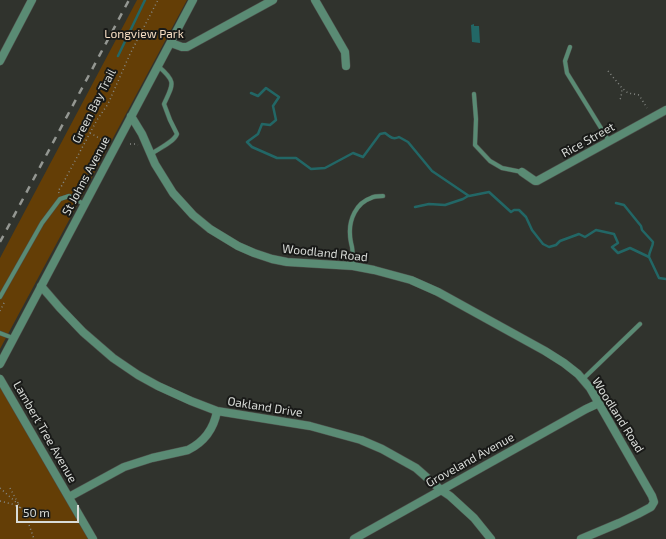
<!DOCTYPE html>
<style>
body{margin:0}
#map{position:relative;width:666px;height:539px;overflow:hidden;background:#30332d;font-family:"Exo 2",sans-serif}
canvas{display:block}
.scale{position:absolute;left:16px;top:505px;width:63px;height:18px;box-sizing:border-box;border:2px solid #d9dcd8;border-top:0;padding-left:5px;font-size:12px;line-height:14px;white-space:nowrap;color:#d9dcd8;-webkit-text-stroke:3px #191a18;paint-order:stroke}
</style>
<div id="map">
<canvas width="666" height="539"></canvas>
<div class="scale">50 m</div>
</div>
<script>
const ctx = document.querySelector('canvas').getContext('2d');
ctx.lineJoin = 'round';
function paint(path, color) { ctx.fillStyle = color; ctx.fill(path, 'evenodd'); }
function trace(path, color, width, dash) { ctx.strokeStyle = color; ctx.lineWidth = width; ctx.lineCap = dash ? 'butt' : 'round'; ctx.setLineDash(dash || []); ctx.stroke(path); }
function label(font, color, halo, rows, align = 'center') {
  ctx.font = font + ' "Exo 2",sans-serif'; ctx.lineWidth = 4; ctx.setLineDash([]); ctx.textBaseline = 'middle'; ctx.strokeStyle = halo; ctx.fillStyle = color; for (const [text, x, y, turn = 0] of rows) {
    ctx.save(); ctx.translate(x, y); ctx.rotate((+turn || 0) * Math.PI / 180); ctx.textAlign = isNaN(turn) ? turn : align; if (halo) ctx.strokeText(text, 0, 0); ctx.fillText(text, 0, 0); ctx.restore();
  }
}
paint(new Path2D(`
 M 137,0 L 187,0 L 0,349 L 0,258 Z
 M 0,378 L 91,539 L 0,539 Z`), '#643e06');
paint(new Path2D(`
 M 474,24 L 474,26 L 479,26 L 480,43 L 472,42 L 471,25 Z`), '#226766');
trace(new Path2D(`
 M 118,56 L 145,0
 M 251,93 L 258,96 L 266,88 L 279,97 L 273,106 L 276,120 L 270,125 L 262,124 L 258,134 L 247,142 L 252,147 L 277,158 L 296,158 L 311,169 L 325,168 L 353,153 L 363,157 L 380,134 L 385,133 C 390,137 393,140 399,137 L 408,142 L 432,171 L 469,196 L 489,192 L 511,212 L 514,210 L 519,210 L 526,217 L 532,230 L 543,244 L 549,247 L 556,245 L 560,241 L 579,234 L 585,237 L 596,230 L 614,234 L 618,243 L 612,247 L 618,253 L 630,248 L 649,257 L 659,278 L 666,279
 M 616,203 L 624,205 L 641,226 L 642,230 L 653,242 C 653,247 649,251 649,257
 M 415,207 L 429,204 L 445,205 L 463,199 L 468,196`), '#226766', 2.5);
const lane = new Path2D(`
 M 570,47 L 565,61 L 567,73 L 609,141
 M 474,94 L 476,119 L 475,145 L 490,161 L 502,168 L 522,172
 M 151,154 C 158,149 174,142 177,134 L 170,120 L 164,104 C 173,84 177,82 158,66
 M 353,266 C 353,259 353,253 352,247 C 351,243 350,238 350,234 C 349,220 356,203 371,198 C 374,196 380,196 383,196
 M 0,297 L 42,223 L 60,199 L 69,196 L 84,204
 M 0,333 L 13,338
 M 583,379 L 640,324`);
const street = new Path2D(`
 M 315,0 L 345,52 L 346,66
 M 171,43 L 182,47 L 187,47 L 273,0
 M 0,61 L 32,0
 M 131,116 L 142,134 L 155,164 L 173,193 L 193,215 L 210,229 L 238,246 L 254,253 L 272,259 L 287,262 L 353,266 L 374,270 L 411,280 L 438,292 L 545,351 L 564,363 L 578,374 L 590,388 L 652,496 L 654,502 L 651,507 L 638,514 L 619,523 L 581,539
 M 522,172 L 535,181 L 537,181 L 666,110
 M 41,286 L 60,308 L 83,332 L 113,358 L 138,375 L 158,386 L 191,401 L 217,411 L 310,426 L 361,440 L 382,449 L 416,468 L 441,490 L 450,496 L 474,518 L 491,539
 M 0,364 L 193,0
 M 0,379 L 93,539
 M 69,497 L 124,467 L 152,458 L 188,450 C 204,442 214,428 217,411
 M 354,539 L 586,409 L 599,403`);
trace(lane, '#4e514c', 5);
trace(street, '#4e514c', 9);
trace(new Path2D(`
 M 608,71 L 622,88 L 628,93 L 639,95 L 647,108
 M 620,99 L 621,98 L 622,88
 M 90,133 L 108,143
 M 130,144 L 135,144 L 138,145
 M 59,193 L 58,191 L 61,187 L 97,120 L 108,104 L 130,54 L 158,0
 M 0,311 L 5,301
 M 0,488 L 18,504 L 26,516 L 34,539
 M 10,488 L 18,503
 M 0,501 L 12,504 L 21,508`), '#858884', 1.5, [1, 3]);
trace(lane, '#5a8b74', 4);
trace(street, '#5a8b74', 8);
trace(new Path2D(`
 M 0,242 L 129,0`), '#949792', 2.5, [7, 7]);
label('12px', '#f6ddc2', '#191a18', [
 ["Longview Park",144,34]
]);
label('12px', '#d9dcd8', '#191a18', [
 ["Green Bay Trail",94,106,-63],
 ["Rice Street",588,140,-29],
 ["St Johns Avenue",86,176,-62],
 ["Woodland Road",325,253,6],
 ["Oakland Drive",265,407,9],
 ["Woodland Road",618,415,58],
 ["Lambert Tree Avenue",45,432,60],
 ["Groveland Avenue",470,460,-29]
]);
</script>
